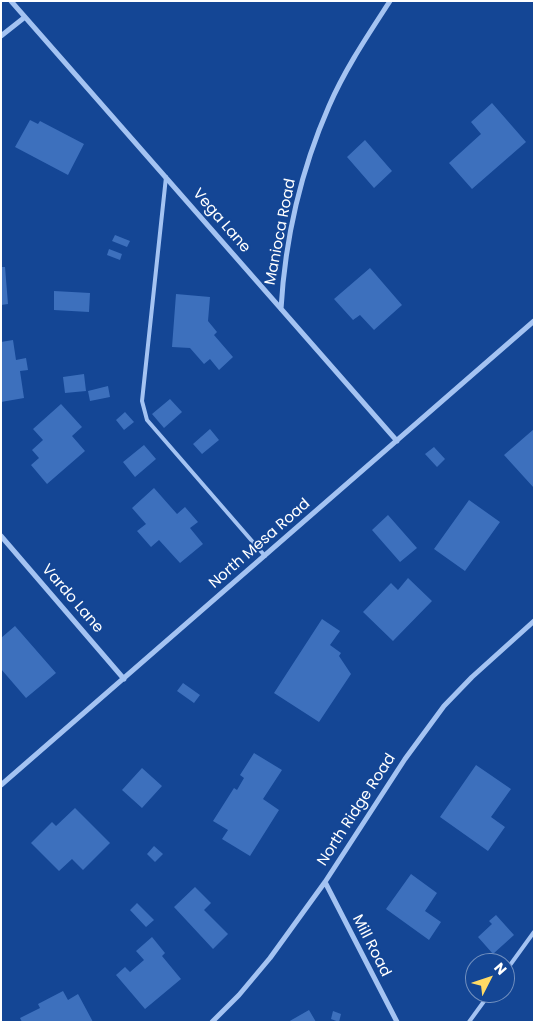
<!DOCTYPE html>
<style>
body{margin:0}
#map{position:relative;width:535px;height:1023px;overflow:hidden;background:#144695;font-family:Poppins,sans-serif}
canvas{display:block}
.frame{position:absolute;inset:0;border:2px solid #fff;pointer-events:none}
.north{position:absolute;left:465px;top:953px;width:50px;height:50px;box-sizing:border-box;background:#144695;border:1px solid #7290bf;border-radius:50%;rotate:49deg;font-size:14px;font-weight:700;line-height:20px;text-align:center;color:#fff}
.north::after{content:'';display:block;margin:auto;width:18px;height:22px;background:#ffda65;clip-path:polygon(50% 0,100% 100%,50% 72%,0 100%)}
</style>
<div id="map">
<canvas width="535" height="1023"></canvas>
<div class="frame"></div>
<div class="north">N</div>
</div>
<script>
const ctx = document.querySelector('canvas').getContext('2d');
ctx.lineJoin = 'round';
function paint(path, color) { ctx.fillStyle = color; ctx.fill(path, 'evenodd'); }
function trace(path, color, width, dash) { ctx.strokeStyle = color; ctx.lineWidth = width; ctx.lineCap = dash ? 'butt' : 'round'; ctx.setLineDash(dash || []); ctx.stroke(path); }
function label(font, color, halo, rows, align = 'center') {
  ctx.font = font + ' Poppins,sans-serif'; ctx.lineWidth = 4; ctx.setLineDash([]); ctx.textBaseline = 'middle'; ctx.strokeStyle = halo; ctx.fillStyle = color; for (const [text, x, y, turn = 0] of rows) {
    ctx.save(); ctx.translate(x, y); ctx.rotate((+turn || 0) * Math.PI / 180); ctx.textAlign = isNaN(turn) ? turn : align; if (halo) ctx.strokeText(text, 0, 0); ctx.fillText(text, 0, 0); ctx.restore();
  }
}
paint(new Path2D(`
 M 492,103 L 526,142 L 472,189 L 449,163 L 481,134 L 471,122 Z
 M 30,120 L 38,124 L 40,121 L 84,144 L 68,175 L 15,147 Z
 M 365,140 L 392,171 L 374,188 L 347,157 Z
 M 115,235 L 130,241 L 127,247 L 112,241 Z
 M 109,249 L 122,254 L 120,260 L 107,255 Z
 M 1,267 L 5,267 L 8,304 L 1,305 Z
 M 370,268 L 402,305 L 374,330 L 360,315 L 353,320 L 334,299 Z
 M 54,291 L 90,293 L 89,312 L 54,310 Z
 M 176,294 L 210,297 L 208,321 L 217,332 L 214,335 L 233,357 L 219,370 L 210,359 L 204,364 L 190,348 L 172,347 Z
 M 13,340 L 16,360 L 26,358 L 28,370 L 20,371 L 24,398 L 1,402 L 1,342 Z
 M 84,374 L 86,391 L 65,393 L 63,377 Z
 M 108,386 L 110,397 L 90,401 L 88,391 Z
 M 170,399 L 182,412 L 164,428 L 152,414 Z
 M 61,404 L 82,427 L 72,436 L 85,451 L 47,484 L 31,465 L 39,458 L 32,450 L 43,440 L 33,429 Z
 M 125,412 L 134,422 L 124,430 L 116,420 Z
 M 210,429 L 219,440 L 202,454 L 193,444 Z
 M 534,429 L 534,488 L 504,455 Z
 M 144,445 L 156,459 L 135,477 L 123,462 Z
 M 434,447 L 445,459 L 437,467 L 425,454 Z
 M 154,488 L 177,514 L 185,507 L 198,522 L 190,528 L 203,544 L 180,563 L 159,540 L 151,547 L 137,531 L 146,524 L 132,508 Z
 M 469,500 L 500,522 L 465,571 L 434,549 Z
 M 388,515 L 417,548 L 400,562 L 372,530 Z
 M 408,578 L 432,601 L 393,641 L 363,612 L 391,583 L 398,590 Z
 M 322,619 L 340,631 L 330,645 L 341,653 L 339,656 L 351,674 L 319,722 L 274,693 Z
 M 15,626 L 56,673 L 26,698 L 1,669 L 1,638 Z
 M 183,683 L 200,695 L 194,703 L 177,691 Z
 M 254,753 L 282,770 L 263,799 L 279,810 L 250,856 L 222,839 L 228,830 L 213,821 L 234,788 L 237,790 L 244,778 L 240,775 Z
 M 476,765 L 511,789 L 491,817 L 505,827 L 488,851 L 440,817 Z
 M 142,768 L 162,786 L 142,808 L 122,790 Z
 M 75,808 L 110,843 L 83,870 L 72,859 L 59,871 L 31,843 L 52,822 L 56,826 Z
 M 154,846 L 163,854 L 155,862 L 147,854 Z
 M 411,874 L 437,893 L 425,911 L 441,922 L 429,940 L 386,909 Z
 M 195,887 L 211,903 L 204,910 L 228,934 L 213,949 L 174,907 Z
 M 137,903 L 154,920 L 146,927 L 130,910 Z
 M 496,915 L 514,935 L 493,954 L 478,937 L 492,924 L 489,921 Z
 M 152,937 L 165,953 L 162,956 L 181,979 L 145,1009 L 116,975 L 125,967 L 130,972 L 144,960 L 136,951 Z
 M 63,991 L 68,1000 L 78,994 L 93,1022 L 22,1022 L 20,1018 L 40,1008 L 38,1004 Z
 M 309,1010 L 316,1022 L 288,1022 Z
 M 333,1011 L 341,1014 L 339,1022 L 331,1019 Z`), '#3d70bd');
trace(new Path2D(`
 M 166,177 L 142,401 L 147,420 L 265,556
 M 505,972 L 534,932
 M 469,1022 L 490,993`), '#a4c3f2', 4);
trace(new Path2D(`
 M 11,1 L 397,441
 M 1,36 L 25,17
 M 281,309 C 285,240 301,170 329,106 C 345,69 368,35 390,1
 M 1,536 L 124,679
 M 1,785 L 534,321
 M 325,882 L 397,1022
 M 212,1022 L 239,995 L 270,958 L 325,882 L 405,759 L 444,706 L 472,677 L 534,621`), '#a4c3f2', 5);
label('15px', '#fff', '#144695', [
 ["Vega Lane",221,221,49],
 ["Manioca Road",281,232,-79],
 ["North Mesa Road",260,544,-41],
 ["Vardo Lane",72,599,49],
 ["North Ridge Road",357,810,-57],
 ["Mill Road",371,946,63]
]);
</script>
